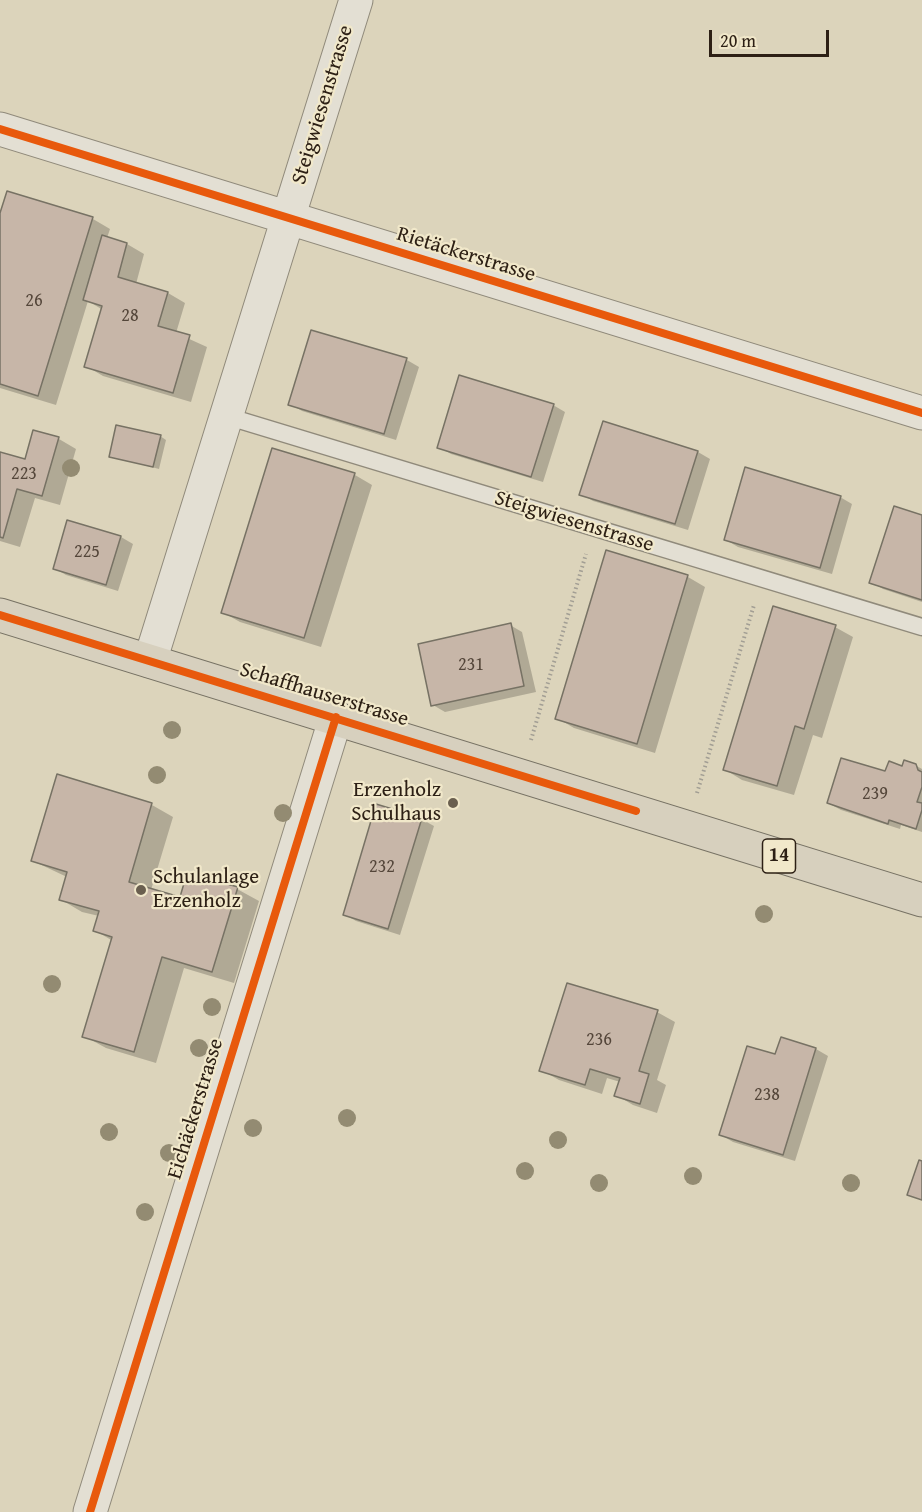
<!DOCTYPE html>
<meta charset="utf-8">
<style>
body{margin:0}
#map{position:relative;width:922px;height:1512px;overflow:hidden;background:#dcd4bb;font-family:"Gentium Book Plus",serif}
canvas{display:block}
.scale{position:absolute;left:709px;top:30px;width:120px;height:27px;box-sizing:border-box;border:3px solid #2d2015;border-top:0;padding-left:8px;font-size:18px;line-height:21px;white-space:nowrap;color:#2d2015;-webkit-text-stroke:4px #f1e8ca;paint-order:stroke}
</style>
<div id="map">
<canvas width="922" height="1512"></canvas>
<div class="scale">20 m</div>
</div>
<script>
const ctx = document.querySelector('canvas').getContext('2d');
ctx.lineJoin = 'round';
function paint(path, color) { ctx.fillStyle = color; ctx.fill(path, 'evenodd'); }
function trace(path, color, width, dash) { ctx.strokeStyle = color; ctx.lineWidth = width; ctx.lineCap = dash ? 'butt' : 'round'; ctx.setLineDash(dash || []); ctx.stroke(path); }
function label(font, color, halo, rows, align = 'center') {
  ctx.font = font + ' "Gentium Book Plus",serif'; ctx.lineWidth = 4.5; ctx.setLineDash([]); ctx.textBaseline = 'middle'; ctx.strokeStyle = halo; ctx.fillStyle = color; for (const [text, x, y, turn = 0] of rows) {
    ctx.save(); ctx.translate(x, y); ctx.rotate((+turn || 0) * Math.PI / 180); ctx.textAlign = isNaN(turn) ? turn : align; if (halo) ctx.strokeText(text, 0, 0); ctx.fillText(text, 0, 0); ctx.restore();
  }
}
paint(new Path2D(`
 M 8,193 L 93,219 L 110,229 L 107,238 L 127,244 L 144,254 L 136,284 L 168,293 L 185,303 L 176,333 L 207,347 L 191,402 L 103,376 L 86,366 L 103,310 L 88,301 L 56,405 L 0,388 L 0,218 Z
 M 312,331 L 407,360 L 419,367 L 396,440 L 302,411 L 290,404 Z
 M 553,405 L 565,412 L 543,482 L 451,454 L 439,447 Z
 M 604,423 L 698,452 L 710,459 L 688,530 L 593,501 L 581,494 Z
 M 34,432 L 59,439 L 76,449 L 60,505 L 35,498 L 20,547 L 0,541 L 0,453 L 26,461 Z
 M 160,436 L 166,440 L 159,469 L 110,456 Z
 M 273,449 L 355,475 L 372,485 L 321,647 L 240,622 L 222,612 Z
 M 840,497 L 852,504 L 832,574 L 738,547 L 726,540 Z
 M 922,517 L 922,602 L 883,589 L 871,582 Z
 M 68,522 L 121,537 L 133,544 L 118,591 L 66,575 L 54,568 Z
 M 607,552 L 688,577 L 705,587 L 655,753 L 574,728 L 557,718 Z
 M 774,608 L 835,627 L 853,637 L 822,738 L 813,735 L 794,795 L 742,780 L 724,769 Z
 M 510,625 L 522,632 L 536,692 L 445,712 L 433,705 Z
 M 915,765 L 922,769 L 922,832 L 901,825 L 900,829 L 841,810 L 828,803 L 886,773 Z
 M 58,776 L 152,805 L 173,817 L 151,890 L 181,899 L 237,889 L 259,901 L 234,983 L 184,968 L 156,1063 L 106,1048 L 84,1036 L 113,941 L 94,930 L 99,916 L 82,912 L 60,899 L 67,877 L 33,861 Z
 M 421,819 L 434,826 L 400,935 L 356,921 L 344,914 Z
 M 657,1012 L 675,1022 L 657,1080 L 666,1085 L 657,1113 L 633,1105 L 616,1095 L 620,1082 L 607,1078 L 602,1094 L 559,1080 L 541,1070 Z
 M 782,1039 L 816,1049 L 828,1056 L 795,1161 L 733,1142 L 721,1135 L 776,1056 Z`), '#0003');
const building = new Path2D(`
 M 7,191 L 93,217 L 38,396 L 0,384 L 0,213 Z
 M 102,235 L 127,243 L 118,277 L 168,292 L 158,326 L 190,335 L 173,393 L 84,367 L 102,306 L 83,300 Z
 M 311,330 L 407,358 L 384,434 L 288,405 Z
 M 459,375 L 554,404 L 531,477 L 437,448 Z
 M 603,421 L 698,451 L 675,524 L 579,495 Z
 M 116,425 L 161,435 L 153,467 L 109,457 Z
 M 33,430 L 59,437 L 42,496 L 17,489 L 3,538 L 0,537 L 0,452 L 25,459 Z
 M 272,448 L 355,473 L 304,638 L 221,613 Z
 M 745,467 L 841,496 L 820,568 L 724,540 Z
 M 894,506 L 922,515 L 922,600 L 869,583 Z
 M 67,520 L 121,536 L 106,585 L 53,569 Z
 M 606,550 L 688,575 L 637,744 L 555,719 Z
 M 773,606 L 836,625 L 804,729 L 795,726 L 777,786 L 723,770 Z
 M 511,623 L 524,686 L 431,706 L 418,644 Z
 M 841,758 L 885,771 L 889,761 L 902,766 L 904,760 L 916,764 L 918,770 L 922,772 L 922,787 L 917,802 L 922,803 L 922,810 L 916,829 L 889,820 L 888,824 L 827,803 Z
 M 57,774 L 152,803 L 129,882 L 180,897 L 187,873 L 238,887 L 212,972 L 162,957 L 134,1052 L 82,1037 L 112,937 L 93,931 L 99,911 L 59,900 L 67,872 L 31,861 Z
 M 376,804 L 422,818 L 388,929 L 343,915 Z
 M 567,983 L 658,1010 L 639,1071 L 649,1074 L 640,1104 L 614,1096 L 620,1078 L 590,1069 L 585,1085 L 539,1071 Z
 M 781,1037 L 816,1048 L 783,1155 L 719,1135 L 747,1046 L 775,1054 Z
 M 919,1160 L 922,1161 L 922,1200 L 907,1195 Z`);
paint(building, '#c7b6a8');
trace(building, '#777264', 1.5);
const lane = new Path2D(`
 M 226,416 L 922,627`);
const street = new Path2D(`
 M 0,129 L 922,413
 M 150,661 L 356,0
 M 90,1512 L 336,717`);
const primary = new Path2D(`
 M 0,615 L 922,900`);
trace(lane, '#908a7b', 19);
trace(street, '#908a7b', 35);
trace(primary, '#777264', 35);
trace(new Path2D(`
 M 531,740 L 586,554
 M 697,793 L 754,605`), '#a29e94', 4, [1.5, 3]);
trace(lane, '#e3dfd3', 16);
trace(street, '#e3dfd3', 33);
trace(primary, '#d7d0be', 33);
trace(new Path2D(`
 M 0,129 L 922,413
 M 0,615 L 636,811
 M 90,1512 L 336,717`), '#e8590c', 8);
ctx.fillStyle = '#938b72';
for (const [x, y] of [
 [71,468],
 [172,730],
 [157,775],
 [283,813],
 [764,914],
 [52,984],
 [212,1007],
 [199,1048],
 [347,1118],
 [253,1128],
 [109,1132],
 [558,1140],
 [169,1153],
 [525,1171],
 [693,1176],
 [599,1183],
 [851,1183],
 [145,1212]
]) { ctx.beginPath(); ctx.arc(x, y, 9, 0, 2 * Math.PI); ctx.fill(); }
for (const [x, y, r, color] of [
 [453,803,6,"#6a5f4f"],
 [141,890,6,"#6a5f4f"]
]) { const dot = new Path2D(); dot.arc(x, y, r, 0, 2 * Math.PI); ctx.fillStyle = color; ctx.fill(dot); trace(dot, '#f1e8ca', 2); }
label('18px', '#54463a', null, [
 ["26",34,301],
 ["28",130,316],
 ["223",24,474],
 ["225",87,552],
 ["231",471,665],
 ["239",875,794],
 ["232",382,867],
 ["236",599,1040],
 ["238",767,1095]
]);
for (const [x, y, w] of [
 [779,856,33]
]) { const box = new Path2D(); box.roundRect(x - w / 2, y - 17, w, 34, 4.5); ctx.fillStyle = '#f1e8ca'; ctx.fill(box); trace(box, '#2d2015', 1.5); }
label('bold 20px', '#2d2015', null, [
 ["14",779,856]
]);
label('21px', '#2d2015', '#f1e8ca', [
 ["Steigwiesenstrasse",323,105,-73],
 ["Rietäckerstrasse",466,255,17],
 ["Steigwiesenstrasse",574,522,17],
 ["Schaffhauserstrasse",324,695,17],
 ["Eichäckerstrasse",196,1109,-73]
]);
label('21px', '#2d2015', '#f1e8ca', [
 ["Erzenholz",441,791],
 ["Schulhaus",441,815],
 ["Schulanlage",153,878,"left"],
 ["Erzenholz",153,902,"left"]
], 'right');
</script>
